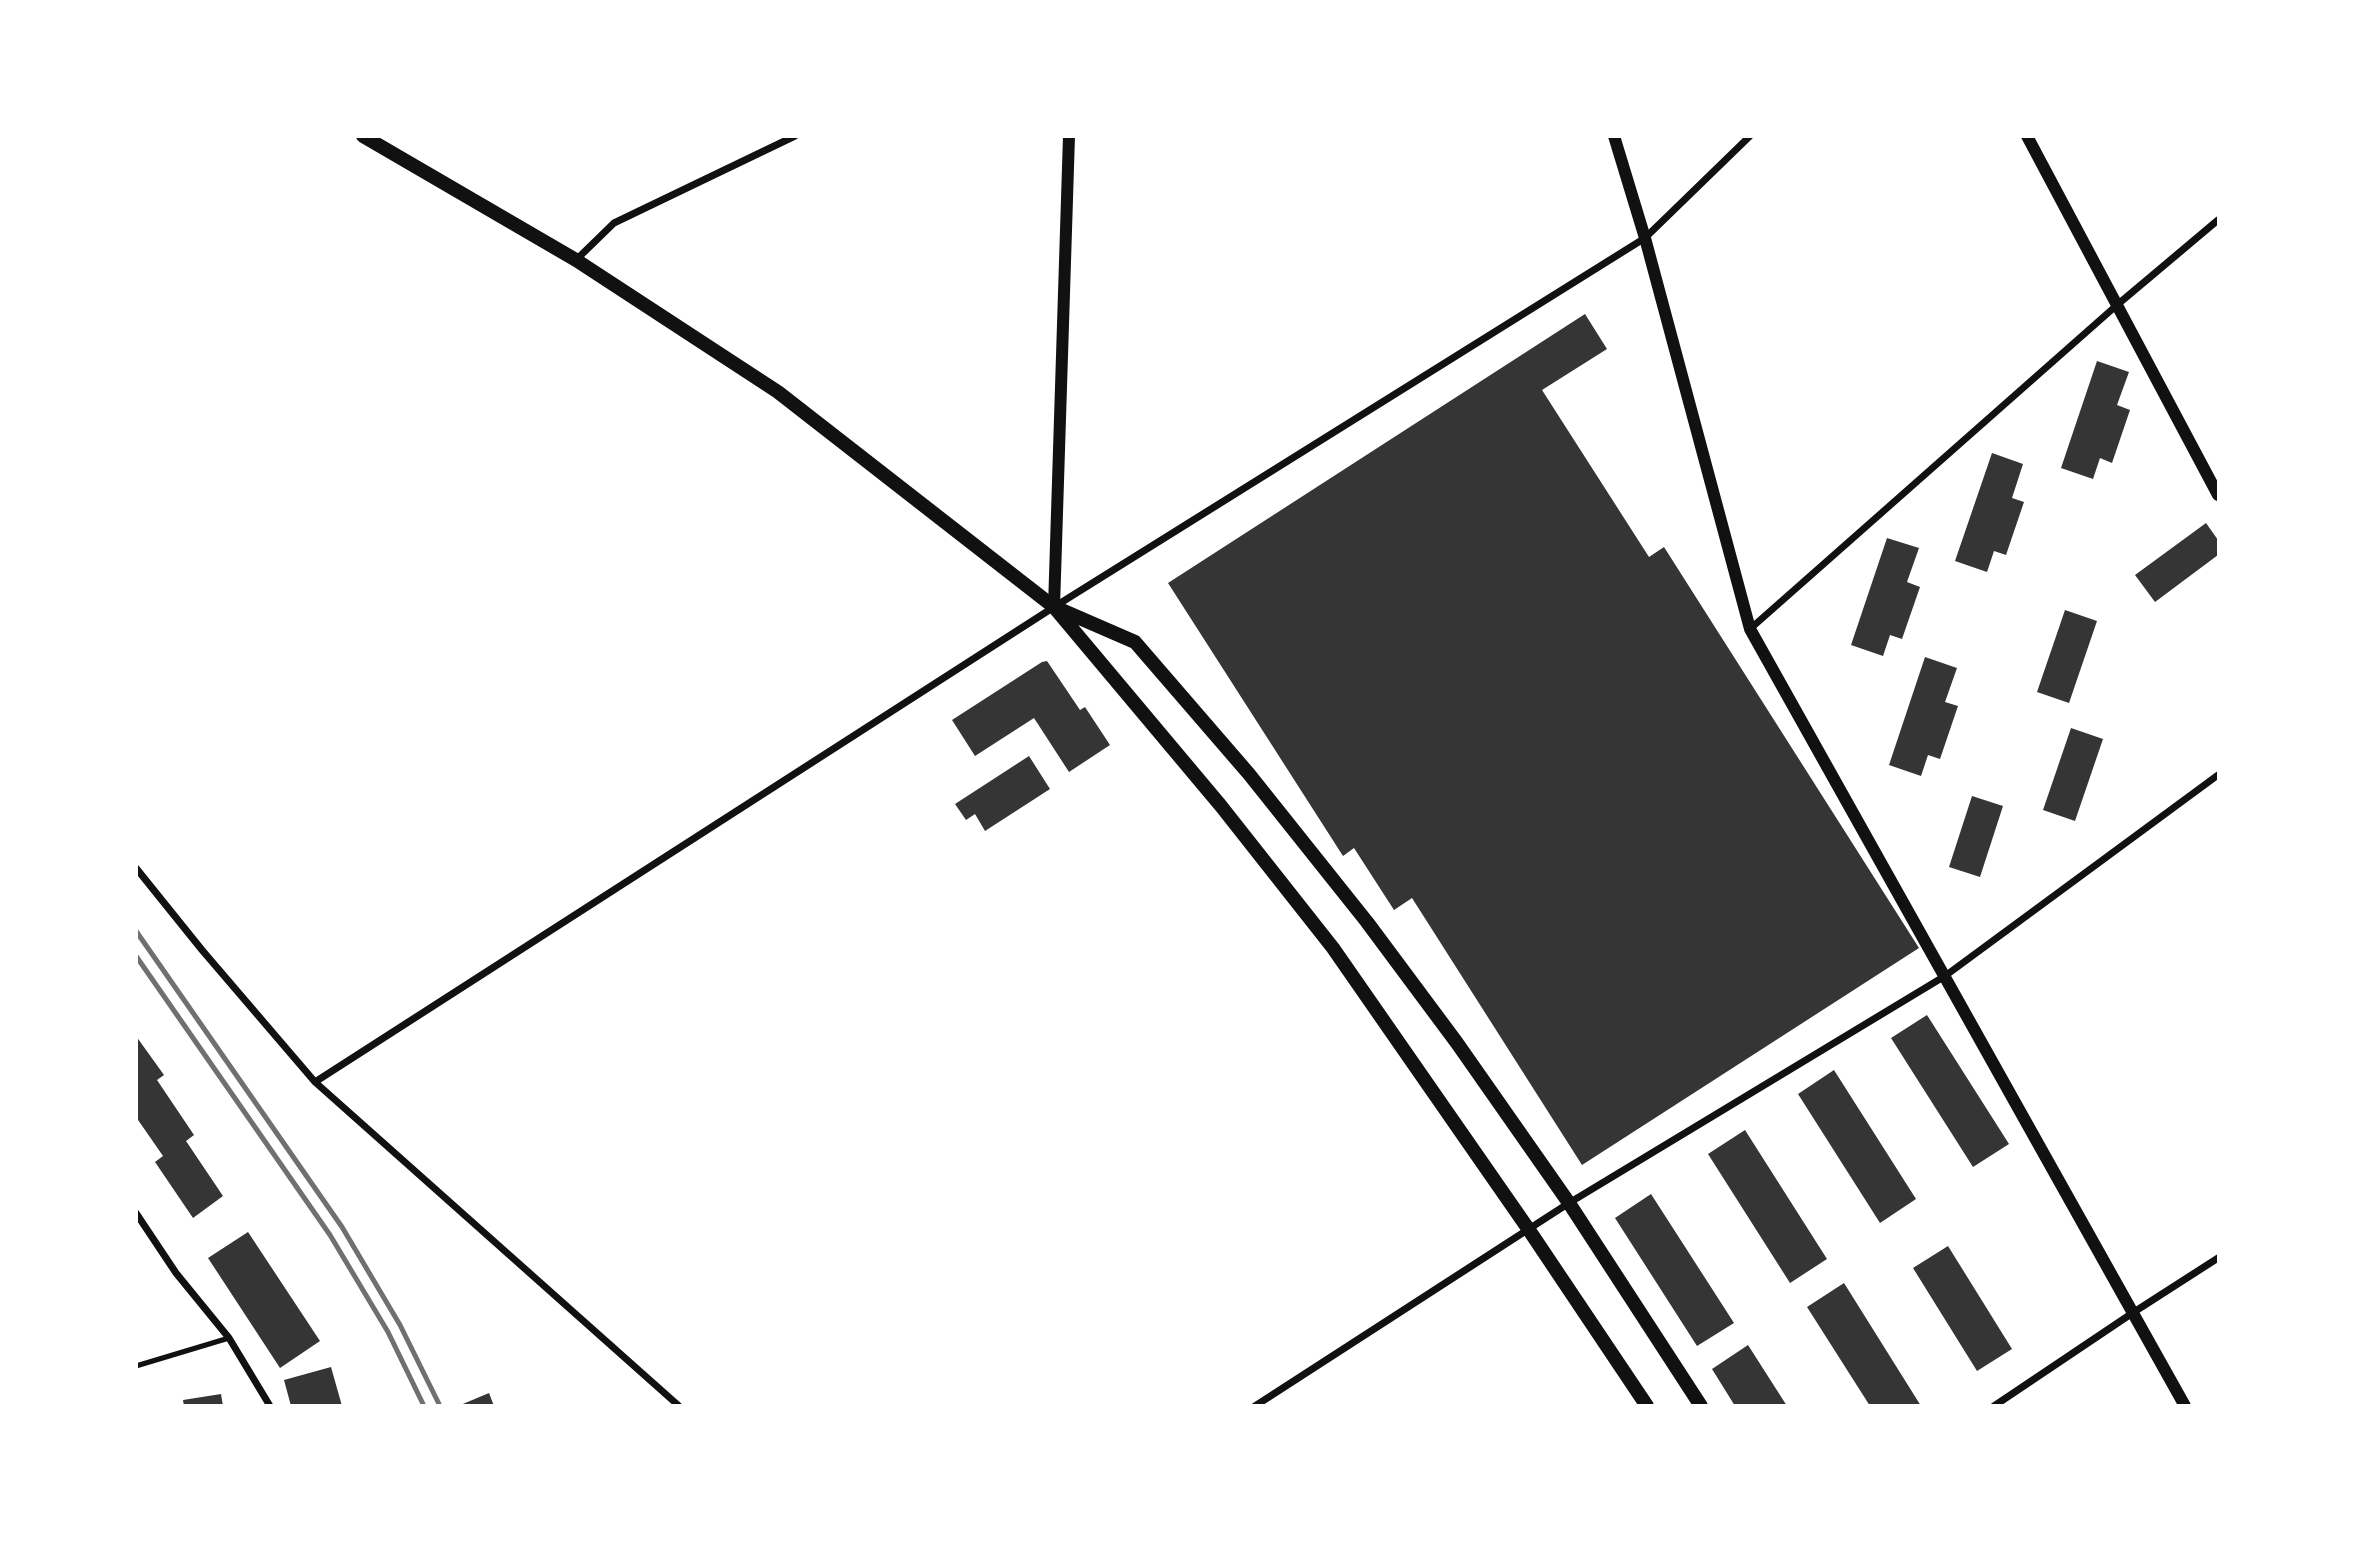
<!DOCTYPE html>
<style>
body{margin:0}
#map{position:relative;width:2355px;height:1542px;overflow:hidden;background:#fff;font-family:"DM Sans",sans-serif}
canvas{display:block}
.frame{position:absolute;inset:0;border:138px solid #fff;pointer-events:none}
</style>
<div id="map">
<canvas width="2355" height="1542"></canvas>
<div class="frame"></div>
</div>
<script>
const ctx = document.querySelector('canvas').getContext('2d');
ctx.lineJoin = 'round';
function paint(path, color) { ctx.fillStyle = color; ctx.fill(path, 'evenodd'); }
function trace(path, color, width, dash) { ctx.strokeStyle = color; ctx.lineWidth = width; ctx.lineCap = dash ? 'butt' : 'round'; ctx.setLineDash(dash || []); ctx.stroke(path); }
paint(new Path2D(`
 M 1585,314 L 1607,349 L 1542,390 L 1649,557 L 1664,547 L 1919,948 L 1582,1165 L 1412,898 L 1394,910 L 1354,848 L 1343,856 L 1168,583 Z
 M 2097,361 L 2129,372 L 2117,405 L 2130,410 L 2112,463 L 2100,458 L 2093,479 L 2061,468 Z
 M 1992,453 L 2023,464 L 2012,498 L 2024,502 L 2006,555 L 1994,551 L 1987,572 L 1955,561 Z
 M 2206,523 L 2218,540 L 2218,555 L 2155,602 L 2135,575 Z
 M 1887,538 L 1919,548 L 1907,582 L 1920,587 L 1902,639 L 1890,635 L 1883,656 L 1851,645 Z
 M 2065,610 L 2097,621 L 2069,703 L 2037,692 Z
 M 1925,657 L 1957,668 L 1945,702 L 1958,706 L 1940,759 L 1928,755 L 1921,776 L 1889,765 Z
 M 1047,661 L 1080,710 L 1085,707 L 1110,745 L 1069,772 L 1034,718 L 975,756 L 952,720 L 1042,662 Z
 M 2071,728 L 2103,739 L 2075,821 L 2043,810 Z
 M 1029,756 L 1050,789 L 985,831 L 975,814 L 966,820 L 955,804 Z
 M 1972,796 L 2003,806 L 1980,877 L 1949,867 Z
 M 1927,1015 L 2009,1144 L 1973,1167 L 1891,1038 Z
 M 136,1036 L 164,1075 L 157,1080 L 194,1135 L 186,1141 L 223,1196 L 193,1218 L 155,1162 L 163,1156 L 136,1117 Z
 M 1834,1070 L 1916,1199 L 1880,1223 L 1798,1094 Z
 M 1745,1130 L 1827,1259 L 1790,1283 L 1708,1154 Z
 M 1651,1194 L 1734,1323 L 1697,1346 L 1615,1218 Z
 M 248,1232 L 320,1341 L 280,1368 L 208,1258 Z
 M 1948,1246 L 2012,1349 L 1977,1371 L 1913,1268 Z
 M 1844,1283 L 1921,1406 L 1870,1406 L 1807,1307 Z
 M 1748,1345 L 1787,1406 L 1735,1406 L 1712,1369 Z
 M 331,1367 L 342,1406 L 291,1406 L 284,1380 Z
 M 489,1393 L 494,1406 L 458,1406 Z
 M 221,1394 L 223,1406 L 184,1406 L 183,1400 Z`), '#353535');
trace(new Path2D(`
 M 136,1366 L 229,1338`), '#111', 5);
trace(new Path2D(`
 M 576,260 L 614,223 L 795,136
 M 1750,629 L 2117,305 L 2218,220
 M 136,868 L 202,950 L 315,1082 L 679,1406
 M 315,1082 L 1054,607 L 1645,238 L 1750,136
 M 136,1213 L 176,1273 L 229,1338 L 270,1406
 M 1255,1406 L 1569,1203 L 1945,976 L 2218,775
 M 1994,1406 L 2134,1312 L 2218,1258`), '#111', 7);
trace(new Path2D(`
 M 1614,136 L 1645,238 L 1750,629 L 2185,1406
 M 2027,136 L 2218,495
 M 1054,607 L 1069,136`), '#111', 12);
trace(new Path2D(`
 M 363,136 L 576,260 L 778,392 L 1054,607 L 1221,806 L 1333,948 L 1529,1230 L 1647,1406
 M 1059,609 L 1135,642 L 1249,774 L 1367,922 L 1457,1043 L 1569,1203 L 1701,1406`), '#111', 14);
trace(new Path2D(`
 M 136,931 L 342,1227 L 400,1325 L 440,1406
 M 136,956 L 330,1235 L 388,1332 L 424,1406`), '#707070', 5);
</script>
